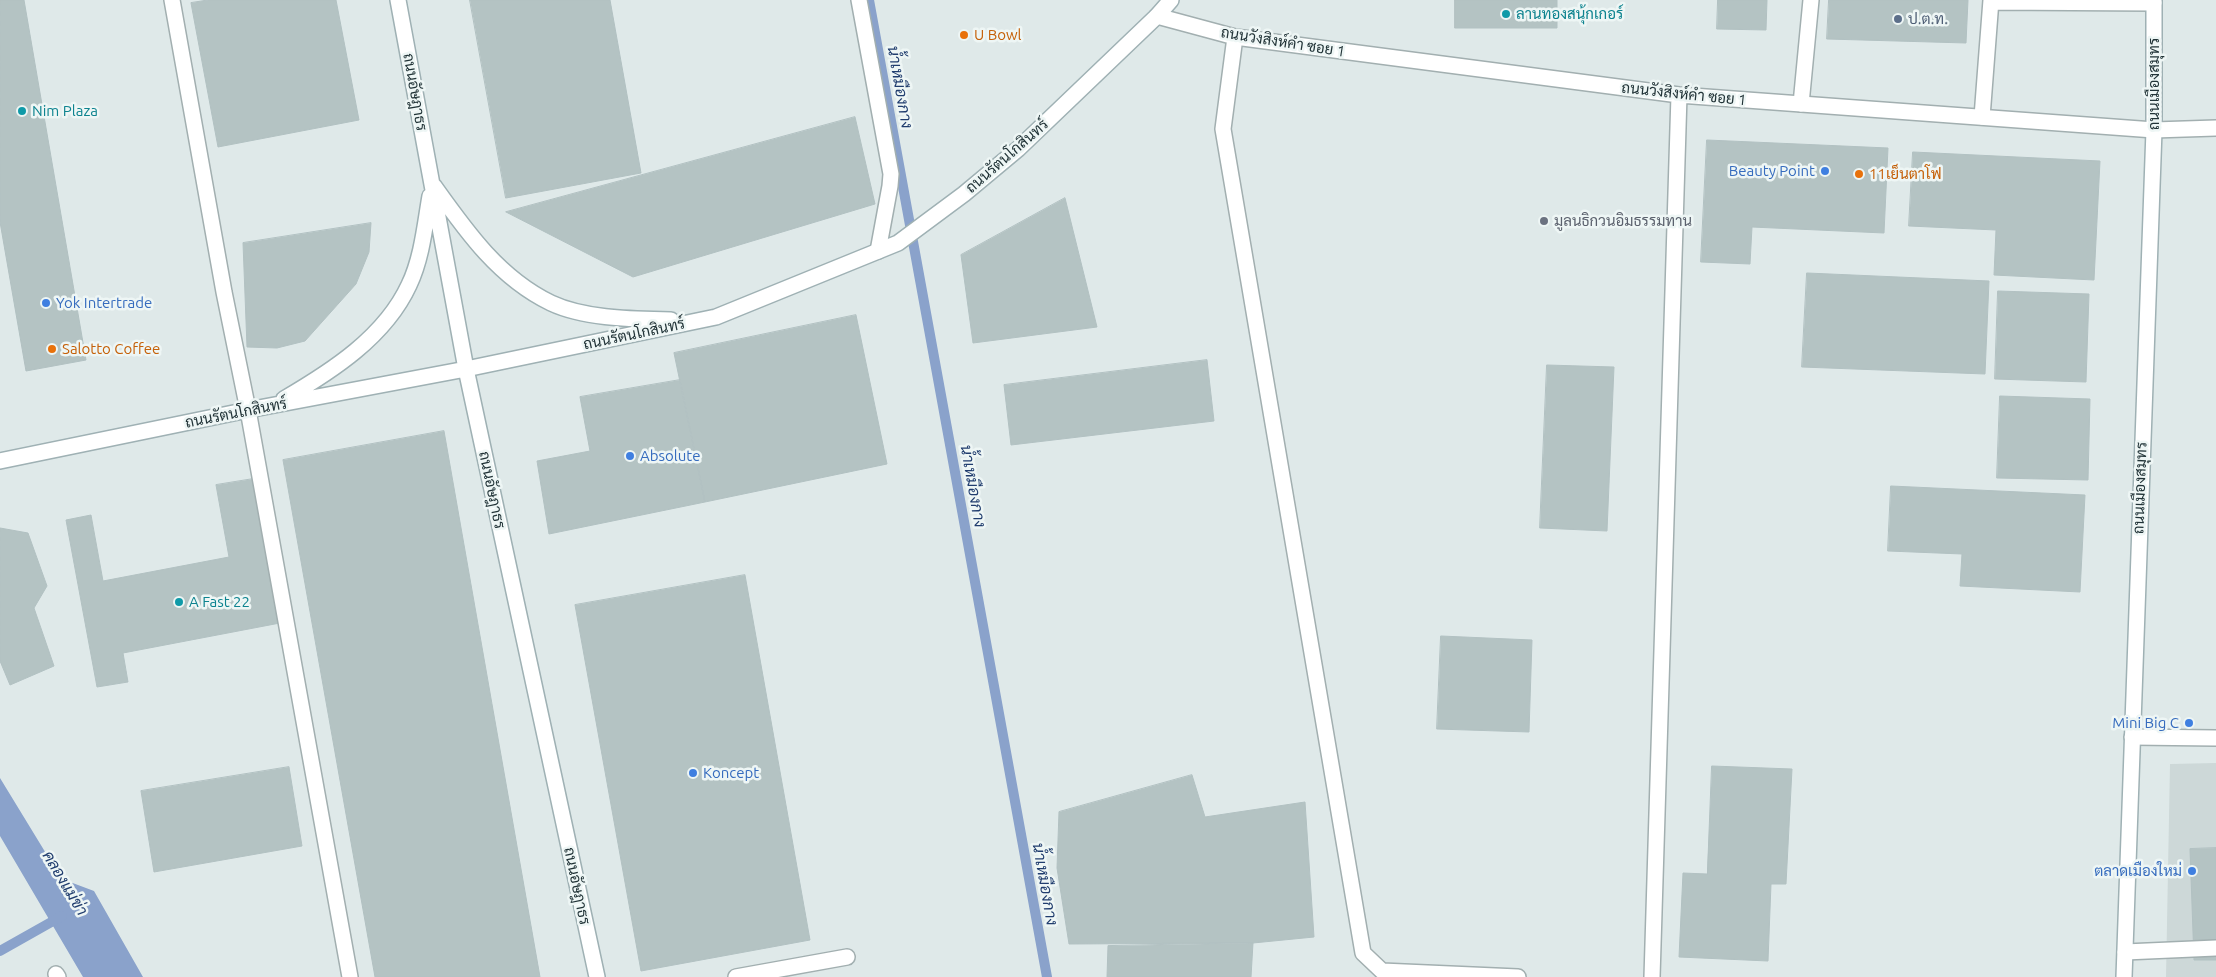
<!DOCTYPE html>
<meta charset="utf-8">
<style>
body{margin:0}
canvas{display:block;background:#dfe9e9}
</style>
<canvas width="2216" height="977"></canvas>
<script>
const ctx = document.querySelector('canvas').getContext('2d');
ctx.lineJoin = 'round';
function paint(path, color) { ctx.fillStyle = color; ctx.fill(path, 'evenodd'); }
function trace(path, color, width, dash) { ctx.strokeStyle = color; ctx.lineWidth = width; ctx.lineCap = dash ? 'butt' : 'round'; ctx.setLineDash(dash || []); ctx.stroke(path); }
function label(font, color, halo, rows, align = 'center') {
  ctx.font = font + ' Ubuntu,Sarabun,sans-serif'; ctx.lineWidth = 5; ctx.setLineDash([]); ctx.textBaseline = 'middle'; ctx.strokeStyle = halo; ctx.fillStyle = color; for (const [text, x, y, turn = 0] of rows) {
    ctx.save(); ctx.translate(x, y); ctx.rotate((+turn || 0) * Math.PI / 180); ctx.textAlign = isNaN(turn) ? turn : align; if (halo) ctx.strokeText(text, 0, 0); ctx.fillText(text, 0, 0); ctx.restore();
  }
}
paint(new Path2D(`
 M 2216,763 L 2216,977 L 2166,977 L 2170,764 Z`), '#cdd8d8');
paint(new Path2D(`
 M 0,778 L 47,855 L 70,882 L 94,891 L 143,977 L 83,977 L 0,836 Z`), '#8aa2cb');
trace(new Path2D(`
 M 869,0 L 1047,977
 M 0,951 L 62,916`), '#8aa2cb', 10);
const building = new Path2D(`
 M 0,0 L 24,0 L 86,360 L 26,371 L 0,222 Z
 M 208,0 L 336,0 L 359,120 L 218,147 L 191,3 Z
 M 470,0 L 610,0 L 641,173 L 506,198 Z
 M 1455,0 L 1557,0 L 1557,28 L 1455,28 Z
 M 1718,0 L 1767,0 L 1766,30 L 1717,29 Z
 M 1829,0 L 1968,0 L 1966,43 L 1827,39 Z
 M 855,117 L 875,204 L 633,277 L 506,212 Z
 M 1707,140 L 1888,148 L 1884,233 L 1752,227 L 1750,264 L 1701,262 Z
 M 1913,152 L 2100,161 L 2094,280 L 1994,275 L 1996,230 L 1909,226 Z
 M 1065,198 L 1097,327 L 973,343 L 961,255 Z
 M 371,223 L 369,252 L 356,284 L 305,341 L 277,348 L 247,347 L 243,243 Z
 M 1807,273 L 1989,281 L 1985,374 L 1802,367 Z
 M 1998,291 L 2089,294 L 2086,382 L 1995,379 Z
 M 856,315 L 887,464 L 705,502 L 674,353 Z
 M 1207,360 L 1214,421 L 1011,445 L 1004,385 Z
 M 1547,365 L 1614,367 L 1607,531 L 1540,528 Z
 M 680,380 L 705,502 L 549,534 L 537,461 L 590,451 L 580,397 Z
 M 2000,396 L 2090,399 L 2088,480 L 1997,478 Z
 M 444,431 L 540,977 L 375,977 L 283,460 Z
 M 253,479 L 280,623 L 123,653 L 128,682 L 97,687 L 66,520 L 91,515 L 103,581 L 229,557 L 216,485 Z
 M 1891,486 L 2085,495 L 2080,592 L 1960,586 L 1962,554 L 1888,551 Z
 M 0,528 L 28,533 L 47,586 L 34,608 L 54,666 L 10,685 L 0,661 Z
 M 745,575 L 810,940 L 641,971 L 575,605 Z
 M 1441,636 L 1532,640 L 1529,732 L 1437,729 Z
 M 1712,766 L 1792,769 L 1786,884 L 1771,884 L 1768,961 L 1679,957 L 1683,873 L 1707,874 Z
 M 289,767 L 302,846 L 154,872 L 141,791 Z
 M 1192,775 L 1205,817 L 1305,802 L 1314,937 L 1253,943 L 1069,944 L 1057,868 L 1059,812 Z
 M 2216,848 L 2216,960 L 2194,960 L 2190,849 Z
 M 1253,943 L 1251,977 L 1107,977 L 1108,946 Z`);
paint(building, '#b4c3c3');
trace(building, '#b2c1c2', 1);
const lane = new Path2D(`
 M 172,0 L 224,292 L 248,410 L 350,977
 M 1991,2 L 2154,3
 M 1801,104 L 1811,0
 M 1982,117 L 1991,0
 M 2125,952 L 2216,948
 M 736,977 L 847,957`);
const street = new Path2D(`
 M 859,0 L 891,174 L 890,186 L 878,251
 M 1157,16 L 1235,37 L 1679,95 L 2154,130 L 2216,128
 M 1235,37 L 1223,129 L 1363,953 L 1382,971 L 1518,977
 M 2132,737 L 2216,738
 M 56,974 L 58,977
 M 1652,977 L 1679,95`);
const secondary = new Path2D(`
 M 398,0 L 466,369 L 597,977
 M 434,186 C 466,231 499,278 551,303 C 585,319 634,319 671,320
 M 284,399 C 332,371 385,337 409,285 C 422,258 425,225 430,196
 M 0,461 L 248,410 L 466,369 L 716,317 L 898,243 L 964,194 L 1018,149 L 1157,16 L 1171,0
 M 2124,977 L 2154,130 L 2154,0`);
trace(lane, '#a2afb0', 18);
trace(street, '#a2afb0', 18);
trace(secondary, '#9fb1b4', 18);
trace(lane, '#fff', 15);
trace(street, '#fff', 15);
trace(secondary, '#fff', 15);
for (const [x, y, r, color] of [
 [1506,14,5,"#0f9aa8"],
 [1898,19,5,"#5c6f8a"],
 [964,35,5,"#e8710a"],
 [22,111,5,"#0f9aa8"],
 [1825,171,5,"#3f7fe0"],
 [1859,174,5,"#e8710a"],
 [1544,221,5,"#6b7280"],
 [46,303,5,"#3f7fe0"],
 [52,349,5,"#e8710a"],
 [630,456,5,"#3f7fe0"],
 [179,602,5,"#0f9aa8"],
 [2189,723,5,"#3f7fe0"],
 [693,773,5,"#3f7fe0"],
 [2192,871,5,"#3f7fe0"]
]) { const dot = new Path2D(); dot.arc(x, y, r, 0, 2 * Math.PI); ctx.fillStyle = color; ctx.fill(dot); trace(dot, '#eef6f5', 2); }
label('15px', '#0d838f', '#eef6f5', [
 ["ลานทองสนุ้กเกอร์",1516,14],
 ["Nim Plaza",32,111],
 ["A Fast 22",189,602]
], 'left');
label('15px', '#4e5e75', '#eef6f5', [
 ["ป.ต.ท.",1908,19]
], 'left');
label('15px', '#c56008', '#eef6f5', [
 ["U Bowl",974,35],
 ["11เย็นตาโฟ",1869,174],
 ["Salotto Coffee",62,349]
], 'left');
label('15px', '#213337', '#eef6f5', [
 ["ถนนวังสิงห์คำ ซอย 1",1283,42,9],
 ["ถนนเมืองสมุทร",2154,84,-90],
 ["ถนนอัษฎาธร",415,92,80],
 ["ถนนวังสิงห์คำ ซอย 1",1684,94,6],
 ["ถนนรัตนโกสินทร์",1007,156,-41],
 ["ถนนรัตนโกสินทร์",634,334,-12],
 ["ถนนรัตนโกสินทร์",236,413,-11],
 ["ถนนเมืองสมุทร",2140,488,-88],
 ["ถนนอัษฎาธร",492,490,78],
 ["ถนนอัษฎาธร",577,886,78]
]);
label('15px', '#366cbe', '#eef6f5', [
 ["Beauty Point",1815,171],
 ["Yok Intertrade",56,303,"left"],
 ["Absolute",640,456,"left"],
 ["Mini Big C",2179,723],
 ["Koncept",703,773,"left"],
 ["ตลาดเมืองใหม่",2182,871]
], 'right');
label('15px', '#5b616d', '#eef6f5', [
 ["มูลนธิกวนอิมธรรมทาน",1554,221]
], 'left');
label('italic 16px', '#203d6e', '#eef6f5', [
 ["น้ำเหมืองกาง",900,87,80],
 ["น้ำเหมืองกาง",973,486,80],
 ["คลองแม่ข่า",65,883,59],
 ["น้ำเหมืองกาง",1045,884,80]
]);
</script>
